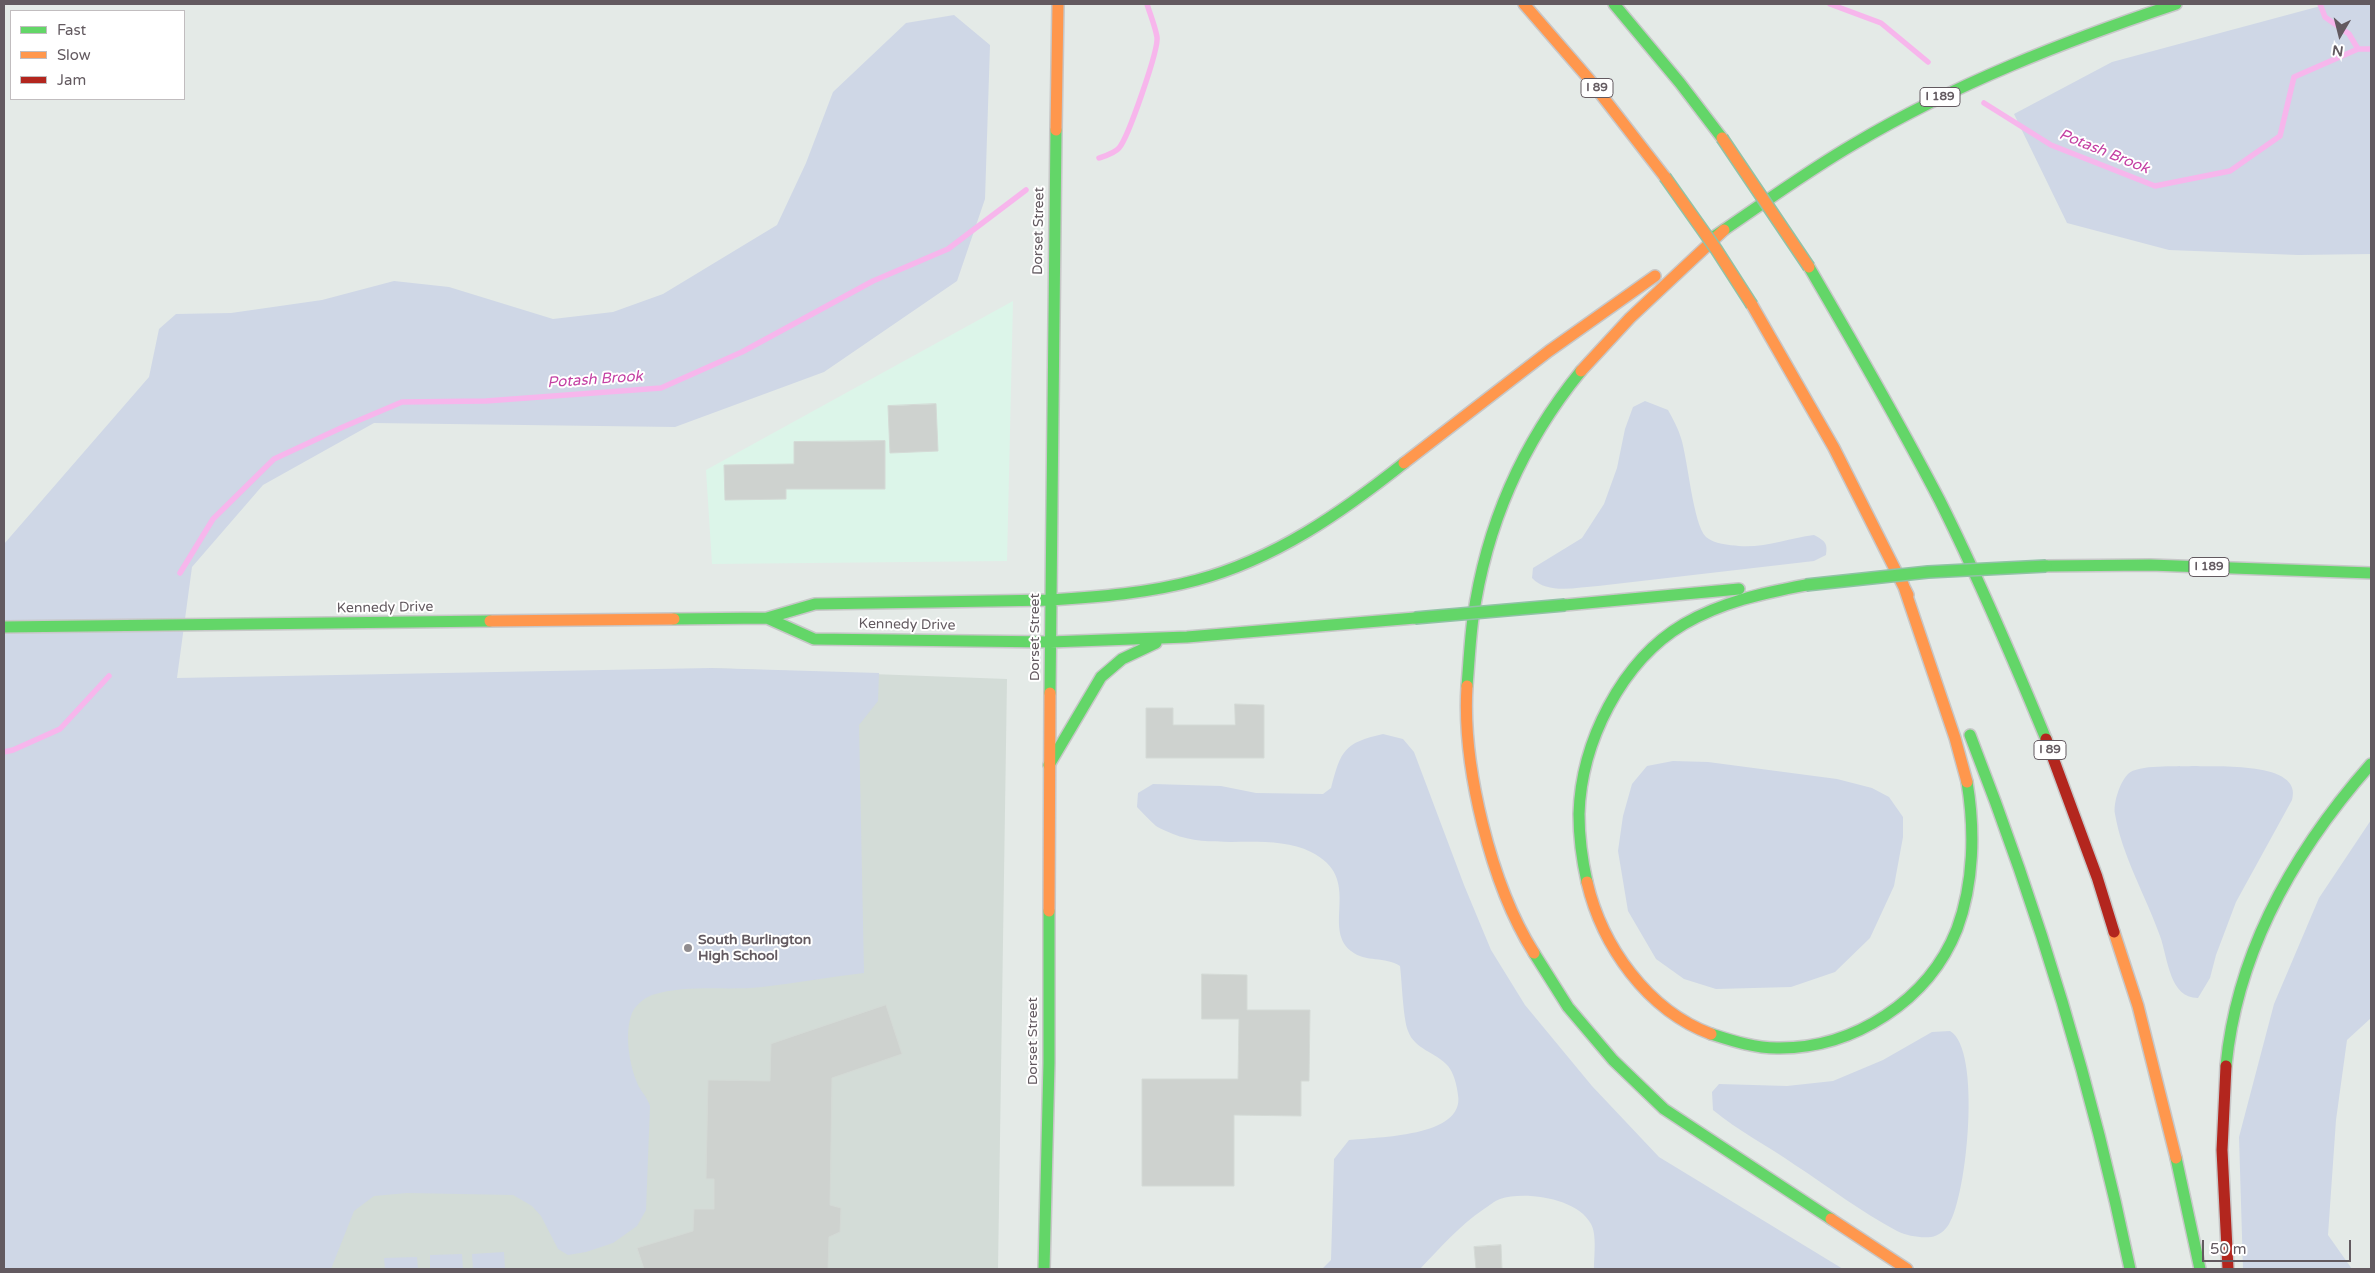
<!DOCTYPE html>
<style>
body{margin:0}
#map{position:relative;width:2375px;height:1273px;overflow:hidden;background:#e4eae7;font-family:"Varela Round",sans-serif}
canvas{display:block}
.frame{position:absolute;inset:0;border:5px solid #635a60;pointer-events:none}
.legend{position:absolute;left:10px;top:10px;width:175px;height:90px;box-sizing:border-box;background:#fff;border:1px solid #c1bdbf;margin:0;padding:6px 9px;list-style:none;font-size:15px;color:#635a60}
.legend li{display:flex;align-items:center;gap:10px;height:25px}
.legend b{width:25px;border:1px solid #c1bdbf}
.north{position:absolute;left:2315px;top:10px;width:50px;height:50px;-webkit-text-stroke:4px #fff;paint-order:stroke;rotate:188deg;font-size:14px;font-weight:700;line-height:20px;text-align:center;color:#635a60}
.north::after{content:'';display:block;margin:auto;width:18px;height:22px;background:#635a60;clip-path:polygon(50% 0,100% 100%,50% 72%,0 100%)}
.scale{position:absolute;left:2202px;top:1240px;width:149px;height:22px;box-sizing:border-box;border:2px solid #635a60;border-top:0;padding-left:6px;font-size:15px;line-height:18px;white-space:nowrap;color:#635a60;-webkit-text-stroke:4px #fff;paint-order:stroke}
</style>
<div id="map">
<canvas width="2375" height="1273"></canvas>
<div class="frame"></div>
<ul class="legend">
<li><b style="height:6px;background:#63d668"></b>Fast</li>
<li><b style="height:6px;background:#ff974d"></b>Slow</li>
<li><b style="height:6px;background:#b3261e"></b>Jam</li>
</ul>
<div class="north">N</div>
<div class="scale">50 m</div>
</div>
<script>
const ctx = document.querySelector('canvas').getContext('2d');
ctx.lineJoin = 'round';
function paint(path, color) { ctx.fillStyle = color; ctx.fill(path, 'evenodd'); }
function trace(path, color, width, dash) { ctx.strokeStyle = color; ctx.lineWidth = width; ctx.lineCap = dash ? 'butt' : 'round'; ctx.setLineDash(dash || []); ctx.stroke(path); }
function label(font, color, halo, rows, align = 'center') {
  ctx.font = font + ' "Varela Round",sans-serif'; ctx.lineWidth = 4; ctx.setLineDash([]); ctx.textBaseline = 'middle'; ctx.strokeStyle = halo; ctx.fillStyle = color; for (const [text, x, y, turn = 0] of rows) {
    ctx.save(); ctx.translate(x, y); ctx.rotate((+turn || 0) * Math.PI / 180); ctx.textAlign = isNaN(turn) ? turn : align; if (halo) ctx.strokeText(text, 0, 0); ctx.fillText(text, 0, 0); ctx.restore();
  }
}
paint(new Path2D(`
 M 1013,301 L 1007,561 L 712,564 L 706,470 Z`), '#dcf5e9');
paint(new Path2D(`
 M 710,668 L 1007,679 L 998,1269 L 4,1269 L 4,1104 Z`), '#d3dcd7');
paint(new Path2D(`
 M 2328,4 L 2371,4 L 2371,254 L 2298,255 L 2169,250 L 2067,223 L 2014,114 L 2112,62 Z
 M 954,15 L 990,45 L 985,199 L 957,281 L 824,372 L 675,427 L 374,423 L 263,485 L 192,567 L 177,678 L 710,668 L 879,673 L 878,701 L 859,725 L 864,973 C 830,977 796,983 762,987 C 726,991 688,984 652,995 C 644,998 633,1007 631,1016 C 625,1034 629,1062 636,1080 C 639,1090 647,1096 650,1106 L 646,1210 L 637,1226 L 613,1243 L 586,1252 L 568,1255 L 558,1249 L 541,1216 L 532,1206 L 513,1195 L 407,1193 L 374,1196 L 354,1211 L 331,1269 L 4,1269 L 4,544 L 149,377 L 159,329 L 176,314 L 231,313 L 322,300 L 394,281 L 449,287 L 553,319 L 613,312 L 663,294 L 777,225 L 806,163 L 833,92 L 906,23 Z
 M 1645,401 L 1668,410 C 1673,419 1678,428 1681,438 C 1688,460 1693,524 1706,537 C 1714,544 1729,545 1739,546 C 1765,548 1789,538 1814,535 C 1825,541 1828,543 1826,555 L 1814,561 L 1598,586 C 1577,587 1548,595 1532,578 L 1533,568 L 1582,538 L 1604,504 L 1617,468 L 1625,429 L 1633,407 Z
 M 1383,734 L 1403,739 L 1414,752 L 1464,885 L 1491,950 L 1525,1005 L 1592,1086 L 1659,1157 L 1843,1269 L 1594,1269 C 1594,1256 1597,1235 1591,1224 C 1577,1198 1525,1191 1500,1199 C 1494,1201 1489,1206 1484,1209 C 1459,1226 1440,1248 1420,1269 L 1322,1269 L 1331,1260 L 1334,1159 L 1349,1140 C 1377,1137 1465,1137 1458,1095 C 1457,1086 1454,1073 1448,1066 C 1436,1052 1415,1050 1408,1031 C 1403,1018 1402,982 1400,966 C 1385,956 1366,963 1351,951 C 1321,927 1364,878 1311,852 C 1271,832 1216,851 1173,834 C 1167,831 1160,829 1156,826 C 1149,820 1143,813 1137,807 L 1138,793 L 1153,784 L 1221,786 L 1256,793 L 1323,794 L 1331,788 C 1341,750 1344,743 1383,734 Z
 M 1673,761 L 1708,762 L 1837,779 L 1872,788 L 1889,797 L 1903,817 L 1903,837 L 1894,886 L 1870,938 L 1835,972 L 1791,987 L 1716,989 L 1684,979 L 1656,959 L 1628,911 L 1618,851 L 1623,816 L 1632,784 L 1647,766 Z
 M 2192,766 C 2215,767 2304,761 2292,800 L 2236,902 L 2216,955 L 2210,978 L 2198,998 C 2169,998 2168,958 2160,936 C 2146,896 2122,856 2115,814 C 2113,803 2120,782 2128,774 C 2138,764 2177,767 2192,766 Z
 M 2371,820 L 2371,1018 L 2347,1040 L 2336,1120 L 2328,1235 L 2352,1269 L 2243,1269 L 2239,1137 L 2274,1004 L 2319,898 Z
 M 1950,1031 C 1982,1049 1967,1196 1949,1224 C 1945,1231 1938,1236 1931,1237 C 1920,1238 1907,1236 1897,1231 C 1861,1212 1829,1187 1795,1165 C 1768,1146 1738,1131 1713,1110 L 1712,1092 L 1719,1084 L 1787,1086 L 1833,1081 L 1883,1060 L 1932,1032 Z
 M 504,1252 L 505,1269 L 473,1269 L 472,1254 Z
 M 462,1254 L 463,1269 L 430,1269 L 430,1255 Z
 M 417,1257 L 418,1269 L 385,1269 L 384,1258 Z`), '#cfd7e6');
trace(new Path2D(`
 M 1830,4 L 1881,23 L 1928,62
 M 2320,4 L 2325,17 L 2349,34 L 2358,49
 M 1984,103 L 2051,145 L 2155,186 L 2230,171 L 2280,136 L 2294,77 L 2358,49 L 2371,49
 M 1099,158 C 1105,156 1115,153 1119,148 C 1128,138 1159,49 1157,37 C 1155,26 1150,14 1147,4
 M 180,573 L 213,519 L 274,459 L 343,427 L 402,402 L 486,401 L 661,388 L 742,352 L 873,281 L 948,249 L 1026,190
 M 4,752 L 13,750 L 60,729 L 109,676`), '#f7b6ec', 5.5);
const building = new Path2D(`
 M 936,404 L 938,451 L 890,453 L 888,406 Z
 M 885,441 L 885,489 L 786,489 L 786,499 L 725,500 L 724,465 L 794,464 L 794,442 Z
 M 1235,704 L 1264,705 L 1264,758 L 1146,758 L 1146,708 L 1173,708 L 1173,725 L 1235,725 Z
 M 1202,974 L 1247,975 L 1247,1010 L 1310,1010 L 1309,1081 L 1301,1081 L 1301,1116 L 1234,1115 L 1234,1186 L 1142,1186 L 1142,1079 L 1238,1079 L 1239,1019 L 1202,1019 Z
 M 886,1005 L 902,1054 L 832,1078 L 830,1205 L 841,1208 L 840,1232 L 829,1237 L 828,1269 L 644,1269 L 637,1248 L 693,1231 L 694,1209 L 714,1209 L 714,1179 L 706,1179 L 708,1080 L 770,1081 L 771,1044 Z
 M 1501,1245 L 1502,1269 L 1476,1269 L 1474,1247 Z`);
paint(building, '#ced2cf');
trace(building, '#d4dad6', 1);
const fast = new Path2D(`
 M 1614,4 L 1680,83 L 1722,138
 M 1709,240 C 1757,208 1804,173 1854,144 C 1955,84 2065,41 2176,4
 M 1809,267 C 1854,344 1899,422 1940,501 C 1979,579 2013,659 2046,739
 M 2046,566 L 2150,565 L 2371,573
 M 1050,600 C 1099,597 1149,593 1197,580 C 1275,559 1341,513 1404,463
 M 1565,605 L 1739,589
 M 767,618 L 814,639 L 1050,642
 M 674,619 L 767,618 L 815,604 L 1050,600
 M 4,627 L 490,621
 M 1050,642 L 1187,637 L 1415,618
 M 1467,686 C 1469,663 1470,640 1473,618 C 1486,526 1523,442 1581,371
 M 1050,693 L 1056,130
 M 1970,735 C 2038,909 2092,1086 2130,1269
 M 1049,765 L 1101,677 L 1122,659 L 1156,643
 M 1587,882 C 1582,860 1579,837 1579,814 C 1581,743 1621,661 1684,624 C 1722,602 1763,593 1806,585
 M 1534,953 L 1568,1007 L 1613,1060 L 1664,1109 L 1831,1219
 M 1711,1034 C 1733,1041 1754,1048 1777,1048 C 1854,1049 1929,1000 1957,929 C 1974,883 1975,830 1967,782
 M 2226,1066 C 2237,950 2296,849 2371,764
 M 2176,1158 L 2200,1269
 M 1044,1269 L 1049,1063 L 1049,911`);
const slow = new Path2D(`
 M 1524,4 L 1589,79 L 1665,177
 M 1056,130 L 1058,4
 M 1752,305 L 1834,448 L 1908,595
 M 1581,371 L 1630,318 L 1724,230
 M 1404,463 L 1549,351 L 1655,276
 M 1903,584 L 1955,738 L 1967,782
 M 490,621 L 674,619
 M 1467,686 C 1462,766 1491,885 1534,953
 M 1587,882 C 1602,946 1647,1010 1711,1034
 M 1049,911 L 1050,693
 M 2114,932 L 2138,1006 L 2176,1158
 M 1831,1219 L 1907,1269`);
const jam = new Path2D(`
 M 2046,739 L 2097,877 L 2114,932
 M 2226,1066 L 2222,1150 L 2228,1269`);
trace(fast, '#c7c7c8', 14);
trace(slow, '#c7c7c8', 14);
trace(jam, '#c7c7c8', 14);
trace(fast, '#63d668', 11);
trace(slow, '#ff974d', 11);
trace(jam, '#b3261e', 11);
const fastBridge = new Path2D(`
 M 1806,585 L 1928,572 L 2046,566
 M 1415,618 L 1565,605`);
const slowBridge = new Path2D(`
 M 1722,138 L 1809,267
 M 1665,177 L 1716,249 L 1752,305`);
trace(fastBridge, '#91c2a6', 14, []);
trace(slowBridge, '#91c2a6', 14, []);
trace(fastBridge, '#63d668', 11);
trace(slowBridge, '#ff974d', 11);
for (const [x, y, r, color] of [
 [688,948,5,"#908c8f"]
]) { const dot = new Path2D(); dot.arc(x, y, r, 0, 2 * Math.PI); ctx.fillStyle = color; ctx.fill(dot); trace(dot, '#fff', 2); }
for (const [x, y, w] of [
 [1597,88,32],
 [1940,97,40],
 [2209,567,40],
 [2050,750,32]
]) { const box = new Path2D(); box.roundRect(x - w / 2, y - 9.5, w, 19, 4); ctx.fillStyle = '#fff'; ctx.fill(box); trace(box, '#635a60', 1); }
label('bold 12px', '#635a60', null, [
 ["I 89",1597,88],
 ["I 189",1940,97],
 ["I 189",2209,567],
 ["I 89",2050,750]
]);
label('14px', '#635a60', '#fff', [
 ["Dorset Street",1039,231,-89],
 ["Kennedy Drive",385,608,-1],
 ["Kennedy Drive",907,625,1],
 ["Dorset Street",1035,637,-90],
 ["Dorset Street",1033,1041,-90]
]);
label('bold 14px', '#635a60', '#fff', [
 ["South Burlington",698,940],
 ["High School",698,956]
], 'left');
label('italic 15px', '#c440a3', '#fff', [
 ["Potash Brook",2104,152,22],
 ["Potash Brook",595,380,-4]
]);
</script>
